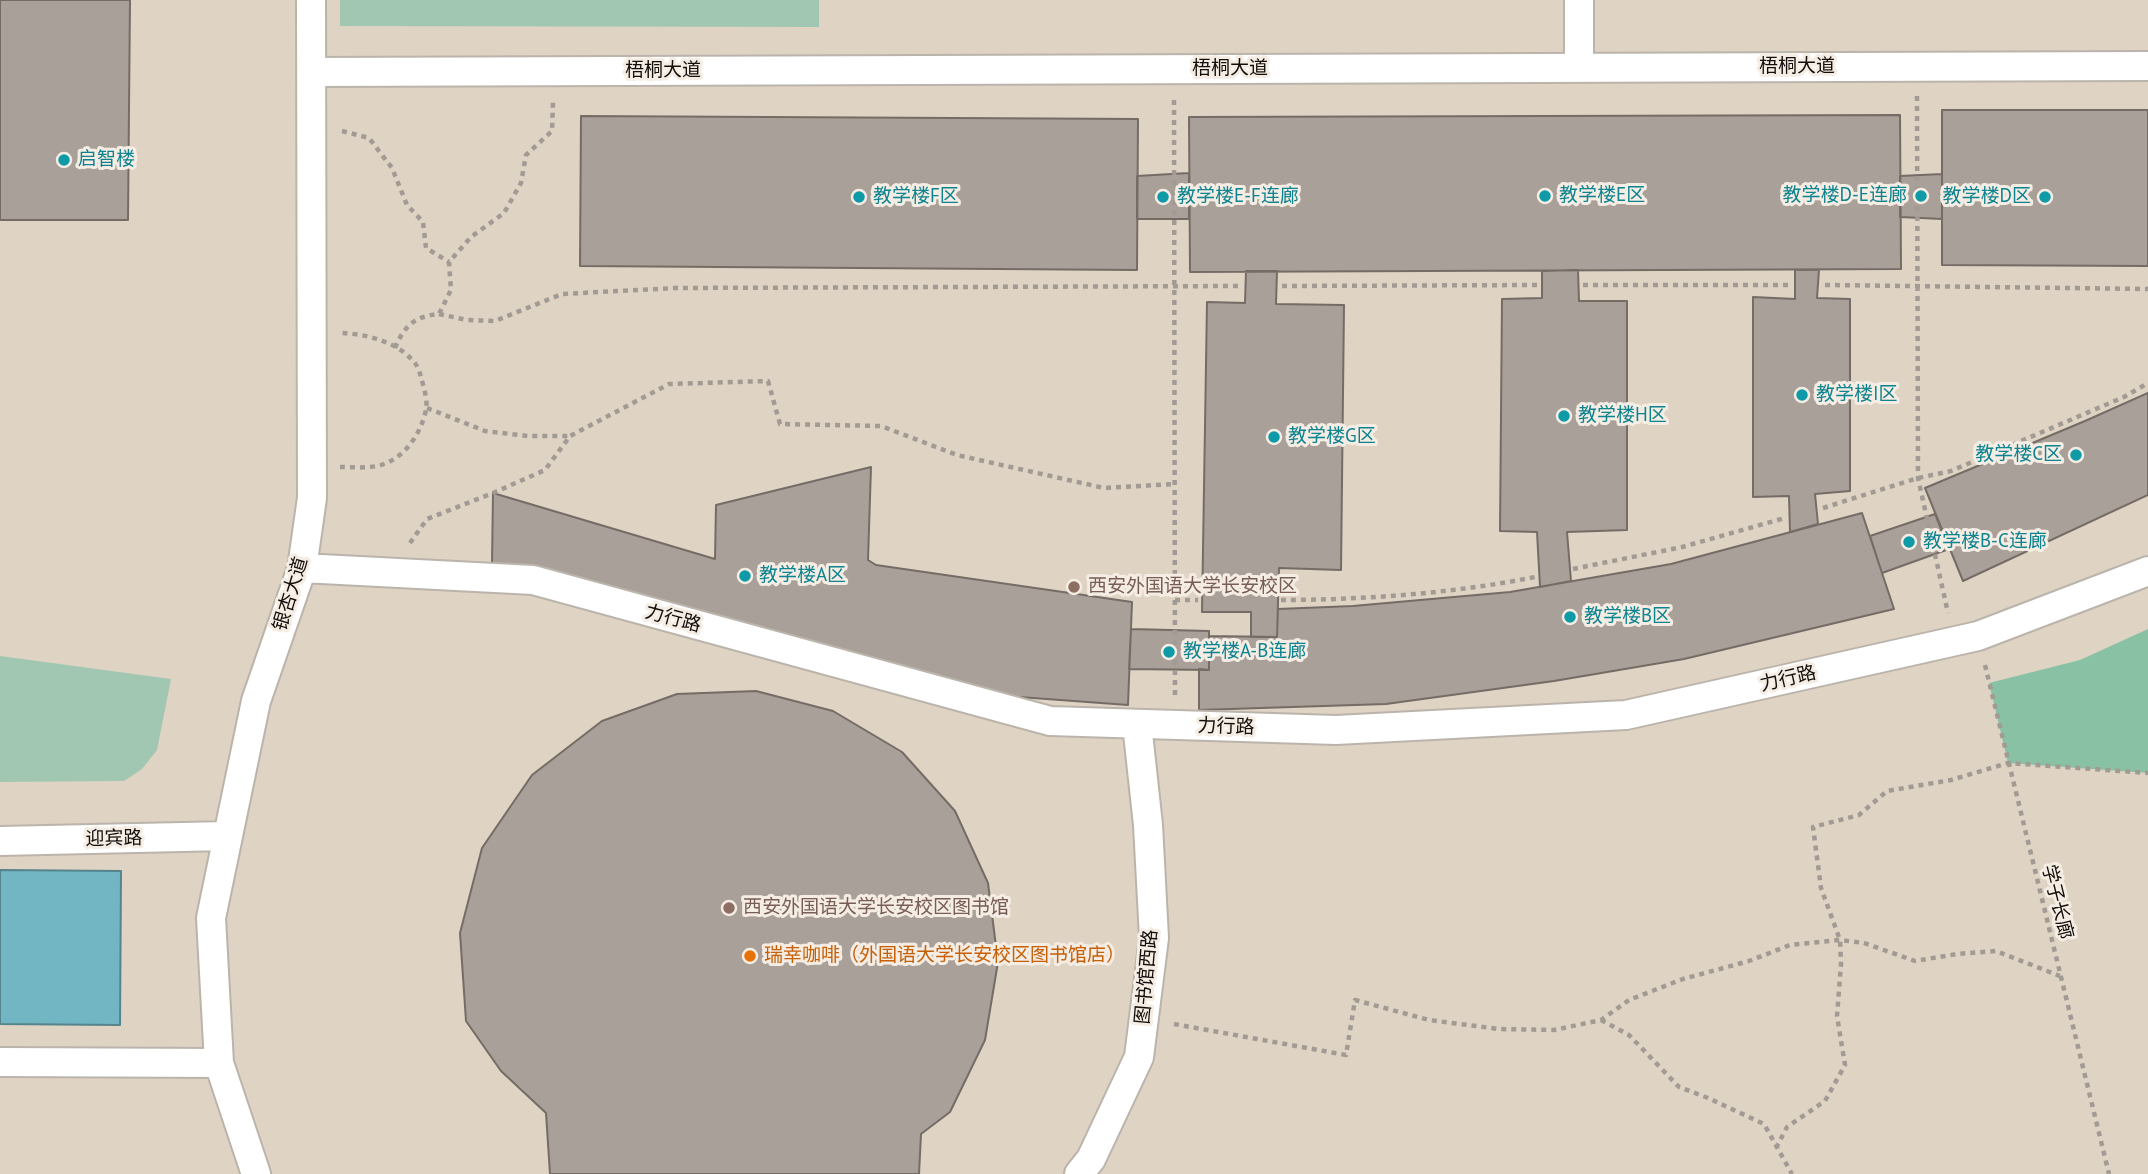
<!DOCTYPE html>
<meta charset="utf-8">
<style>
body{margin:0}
canvas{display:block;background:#e8e0d7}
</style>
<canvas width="2148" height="1174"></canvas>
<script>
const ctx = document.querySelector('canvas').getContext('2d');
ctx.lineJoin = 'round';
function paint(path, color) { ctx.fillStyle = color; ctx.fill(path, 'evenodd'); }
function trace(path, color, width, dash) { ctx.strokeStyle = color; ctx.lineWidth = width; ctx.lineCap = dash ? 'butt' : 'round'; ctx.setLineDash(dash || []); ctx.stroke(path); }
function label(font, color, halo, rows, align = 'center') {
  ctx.font = font + ' "PT Sans","Noto Sans SC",sans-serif'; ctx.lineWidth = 6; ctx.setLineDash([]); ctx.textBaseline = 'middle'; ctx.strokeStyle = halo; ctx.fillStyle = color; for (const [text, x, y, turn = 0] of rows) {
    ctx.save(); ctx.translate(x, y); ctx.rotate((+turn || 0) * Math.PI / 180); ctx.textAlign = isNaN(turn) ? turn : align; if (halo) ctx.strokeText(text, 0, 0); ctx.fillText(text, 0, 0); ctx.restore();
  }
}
paint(new Path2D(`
 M 0,0 L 2148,0 L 2148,1174 L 0,1174 Z`), '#dfd3c4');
paint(new Path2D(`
 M 340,0 L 819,0 L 819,27 L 340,26 Z
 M 0,656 L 171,679 L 157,750 L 142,769 L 124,781 L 0,782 Z`), '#a1c7b2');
paint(new Path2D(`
 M 2148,629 L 2148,773 L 2008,763 L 1989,683 L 2080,660 Z`), '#89c1a4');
const water = new Path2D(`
 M 0,870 L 121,871 L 120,1025 L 0,1024 Z`);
paint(water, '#72b6c3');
trace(water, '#55848c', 2);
const building = new Path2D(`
 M 0,0 L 130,0 L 128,220 L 0,220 Z
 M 1942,110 L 2148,110 L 2148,266 L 1942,265 Z
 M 1900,115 L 1901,269 L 1190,272 L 1189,117 Z
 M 581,116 L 1138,119 L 1137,270 L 580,266 Z
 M 1189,173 L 1189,219 L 1137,219 L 1137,176 Z
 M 1942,174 L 1942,219 L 1900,217 L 1900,176 Z
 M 1578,270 L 1579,301 L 1627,301 L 1627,530 L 1567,532 L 1571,581 L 1540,587 L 1537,532 L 1500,531 L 1502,299 L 1542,298 L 1542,271 Z
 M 1795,270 L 1819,270 L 1817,298 L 1850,299 L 1850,491 L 1815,494 L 1818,524 L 1790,532 L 1789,496 L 1753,497 L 1753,297 L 1795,299 Z
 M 1246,271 L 1277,271 L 1276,304 L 1344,305 L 1341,570 L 1279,568 L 1277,637 L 1251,637 L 1251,612 L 1202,612 L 1207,302 L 1245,303 Z
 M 2148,393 L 2148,495 L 1963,581 L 1925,488 L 2085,421 Z
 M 871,467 L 868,560 L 876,565 L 1132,602 L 1128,705 L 938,691 L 743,627 L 492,563 L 493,493 L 715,559 L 716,505 Z
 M 1862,513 L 1894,609 L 1684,659 L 1554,681 L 1386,704 L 1199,710 L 1199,669 L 1209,670 L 1209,636 L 1277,637 L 1278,609 L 1353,606 L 1510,592 L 1671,564 Z
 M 1935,514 L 1949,549 L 1882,573 L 1870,536 Z
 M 1131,629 L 1209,631 L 1209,670 L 1129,669 Z
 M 756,691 L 833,711 L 902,752 L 955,811 L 988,883 L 998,962 L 985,1040 L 950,1112 L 921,1134 L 919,1174 L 550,1174 L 546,1113 L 501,1071 L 466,1021 L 460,933 L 482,848 L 532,775 L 602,721 L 677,694 Z`);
paint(building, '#a9a099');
trace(building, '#756c66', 2);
const street = new Path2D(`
 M 1579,0 L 1579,68
 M 313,72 L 2148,66
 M 302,568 L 533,580 L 1050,721 L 1336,730 L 1626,715 L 1978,636 L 2148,571
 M 0,841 L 228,836
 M 0,1062 L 219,1063
 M 256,1174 L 219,1063 L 211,918 L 256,701 L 302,568 L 312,498 L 311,0
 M 1079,1174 L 1091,1159 L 1139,1057 L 1154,938 L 1148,825 L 1137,724`);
trace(street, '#bbb4ab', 32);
trace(new Path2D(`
 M 1917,96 L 1918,478 L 1948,613
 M 1174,100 L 1175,696
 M 342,131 L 369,138 L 392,168 L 407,205 L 423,222 L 426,248 L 449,262
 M 1583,285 L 1791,285
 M 1825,285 L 2148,289
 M 1282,286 L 1537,285
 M 439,314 L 467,320 L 495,321 L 562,294 L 675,288 L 1241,286
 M 395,348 C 404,326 415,316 439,314 L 451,290 L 449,262 L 471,237 L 504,213 L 521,183 L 526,155 L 552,131 L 553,102
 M 427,408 L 485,431 L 528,436 L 569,436
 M 340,467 C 353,467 371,469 384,464 C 406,456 421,433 426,410 C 428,401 424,387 421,378 C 420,373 418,367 415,363 C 398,342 367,334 341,333
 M 1823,508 L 1918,478 L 1951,471 L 2124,397 L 2148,383
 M 410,543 L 427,519 L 493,493 L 545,470 L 570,436 L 669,384 L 768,381 L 780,424 L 881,426 L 957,455 L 1104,488 L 1175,484
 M 1573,569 L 1682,547 L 1785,518
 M 1175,600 L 1198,600
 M 1281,600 C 1362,600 1456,593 1535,577
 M 1985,665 L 2109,1174
 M 1601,1020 L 1629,1035 L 1679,1087 L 1708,1098 L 1764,1124 L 1792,1174
 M 1174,1024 L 1346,1055 L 1355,1000 L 1429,1020 L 1499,1029 L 1554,1030 L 1601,1020 L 1629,1000 L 1683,979 L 1749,961 L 1790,945 L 1840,940 L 1864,943 L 1915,961 L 1957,954 L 1996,951 L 2060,976
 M 1776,1148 L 1787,1127 L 1825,1101 L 1845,1065 L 1837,1016 L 1841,964 L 1840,940 L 1821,888 L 1813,827 L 1859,815 L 1887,791 L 1951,780 L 2008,763 L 2148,773`), '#a19b94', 4.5, [5, 5]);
trace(street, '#fff', 28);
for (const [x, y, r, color] of [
 [64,160,7,"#0f9aa8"],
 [1545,196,7,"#0f9aa8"],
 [1921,196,7,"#0f9aa8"],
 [859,197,7,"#0f9aa8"],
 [1163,197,7,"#0f9aa8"],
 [2045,197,7,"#0f9aa8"],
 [1802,395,7,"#0f9aa8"],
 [1564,416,7,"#0f9aa8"],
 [1274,437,7,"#0f9aa8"],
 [2076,455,7,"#0f9aa8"],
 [1909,542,7,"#0f9aa8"],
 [745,576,7,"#0f9aa8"],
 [1074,587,7,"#8d6e63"],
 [1570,617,7,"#0f9aa8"],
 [1169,652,7,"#0f9aa8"],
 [729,908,7,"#8d6e63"],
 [750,956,7,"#e8710a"]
]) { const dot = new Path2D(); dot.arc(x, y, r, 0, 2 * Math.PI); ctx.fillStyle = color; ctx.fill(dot); trace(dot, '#f5ede4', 2.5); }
label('19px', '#110e0b', '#f5ede4', [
 ["梧桐大道",1797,67],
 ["梧桐大道",1230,69],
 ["梧桐大道",663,71],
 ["银杏大道",291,594,-73],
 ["力行路",673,619,15],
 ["力行路",1788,679,-13],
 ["力行路",1226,727,2],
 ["迎宾路",114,839,-1],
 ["学子长廊",2057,902,76],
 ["图书馆西路",1147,977,-85]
]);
label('19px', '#0d838f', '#f5ede4', [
 ["启智楼",78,160],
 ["教学楼E区",1559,196],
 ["教学楼D-E连廊",1907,196,"right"],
 ["教学楼F区",873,197],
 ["教学楼E-F连廊",1177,197],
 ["教学楼D区",2031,197,"right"],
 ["教学楼I区",1816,395],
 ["教学楼H区",1578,416],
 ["教学楼G区",1288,437],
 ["教学楼C区",2062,455,"right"],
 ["教学楼B-C连廊",1923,542],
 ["教学楼A区",759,576],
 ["教学楼B区",1584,617],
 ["教学楼A-B连廊",1183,652]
], 'left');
label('19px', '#785e54', '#f5ede4', [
 ["西安外国语大学长安校区",1088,587],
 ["西安外国语大学长安校区图书馆",743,908]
], 'left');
label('19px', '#c56008', '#f5ede4', [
 ["瑞幸咖啡（外国语大学长安校区图书馆店）",764,956]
], 'left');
</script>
